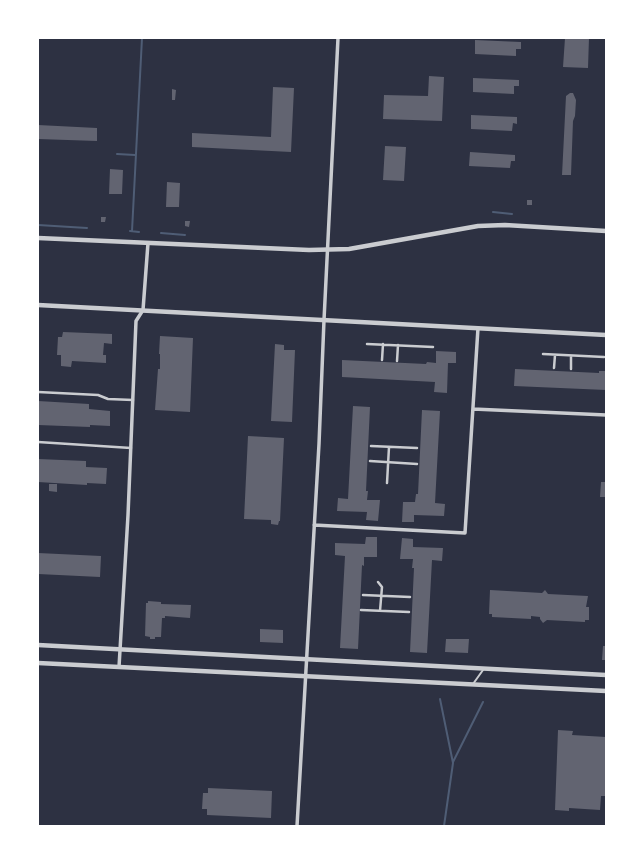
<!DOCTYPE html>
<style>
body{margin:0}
#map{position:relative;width:644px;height:864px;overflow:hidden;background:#2d3142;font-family:Rubik,sans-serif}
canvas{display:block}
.frame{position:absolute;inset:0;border:39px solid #fff;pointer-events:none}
</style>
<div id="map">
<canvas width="644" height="864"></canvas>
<div class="frame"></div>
</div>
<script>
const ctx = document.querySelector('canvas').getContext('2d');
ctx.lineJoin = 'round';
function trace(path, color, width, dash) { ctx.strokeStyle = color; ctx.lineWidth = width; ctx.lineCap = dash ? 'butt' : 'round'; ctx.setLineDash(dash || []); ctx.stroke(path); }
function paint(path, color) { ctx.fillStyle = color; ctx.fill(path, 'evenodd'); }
trace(new Path2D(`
 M 117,154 L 135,155
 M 493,212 L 512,214
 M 38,225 L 87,228
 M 130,231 L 139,232
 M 132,231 L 142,38
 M 161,233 L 185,235
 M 440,699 L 453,763 L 444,826
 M 453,762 L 483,702`), '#4f5d75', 2);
paint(new Path2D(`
 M 565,38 L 589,38 L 588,68 L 563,67 Z
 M 475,40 L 521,42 L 521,49 L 516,49 L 516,56 L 475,54 Z
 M 429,76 L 444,77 L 442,121 L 383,119 L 384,95 L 428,96 Z
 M 473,78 L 519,80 L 519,86 L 514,86 L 514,94 L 473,92 Z
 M 273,87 L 294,88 L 291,152 L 192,147 L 192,133 L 271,137 Z
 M 172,89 L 176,90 L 175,100 L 172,100 Z
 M 570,93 L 573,93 L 576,100 L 575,116 L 573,121 L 571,175 L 562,175 L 566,96 Z
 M 471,115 L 517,117 L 517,124 L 513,123 L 512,131 L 471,129 Z
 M 38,125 L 97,128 L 97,141 L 38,139 Z
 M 385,146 L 406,147 L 404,181 L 383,180 Z
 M 470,152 L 515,155 L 515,161 L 511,161 L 510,168 L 469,166 Z
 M 110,169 L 123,170 L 122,194 L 109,194 Z
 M 167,182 L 180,183 L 179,207 L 166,207 Z
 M 527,200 L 532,200 L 532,205 L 527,205 Z
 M 101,217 L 106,217 L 105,222 L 101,222 Z
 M 185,221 L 190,221 L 189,227 L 185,226 Z
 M 63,332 L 112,334 L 112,344 L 104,343 L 103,355 L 106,355 L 106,363 L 72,361 L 71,367 L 61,366 L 61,355 L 57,355 L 58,337 L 62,337 Z
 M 160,336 L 193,338 L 190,412 L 155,410 L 158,369 L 160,369 L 160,354 L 159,354 Z
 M 275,344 L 284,345 L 284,350 L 295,350 L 292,422 L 271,421 Z
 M 436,351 L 456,352 L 456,363 L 448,363 L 447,393 L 434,392 L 435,382 L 342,377 L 342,360 L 426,364 L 427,362 L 436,363 Z
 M 515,369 L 599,373 L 599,371 L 606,371 L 606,390 L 514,386 Z
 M 38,401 L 89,404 L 89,409 L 110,411 L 110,426 L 90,425 L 90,427 L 38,425 Z
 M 353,406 L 370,407 L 366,491 L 368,491 L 367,500 L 380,500 L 378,521 L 366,520 L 367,512 L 337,511 L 338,498 L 348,499 Z
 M 422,410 L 440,411 L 435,503 L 445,504 L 444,516 L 414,515 L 414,522 L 402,522 L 403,502 L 415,502 L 416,494 L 418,494 Z
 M 248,436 L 284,438 L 280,521 L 279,521 L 278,525 L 271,524 L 271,520 L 244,519 Z
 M 38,459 L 86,461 L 86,467 L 107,468 L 106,484 L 87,483 L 87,485 L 38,482 Z
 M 601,482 L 606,482 L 606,497 L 600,497 Z
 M 49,484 L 57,484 L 57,492 L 49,491 Z
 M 366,537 L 377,537 L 377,557 L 364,557 L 364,566 L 362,565 L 358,649 L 340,648 L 345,556 L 335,555 L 335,543 L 365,544 Z
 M 402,538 L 413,539 L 413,547 L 443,548 L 442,561 L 432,560 L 427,653 L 410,652 L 414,568 L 412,568 L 413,559 L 400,559 Z
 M 38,553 L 101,556 L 100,577 L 38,574 Z
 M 490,590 L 542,593 L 545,590 L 548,594 L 588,596 L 586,607 L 589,607 L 589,620 L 585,620 L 585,622 L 547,620 L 543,623 L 540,619 L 540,617 L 531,616 L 531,619 L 492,617 L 492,614 L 489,614 Z
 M 148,601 L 161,602 L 161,604 L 191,605 L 190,618 L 165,616 L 165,618 L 162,618 L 161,637 L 155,637 L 155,639 L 150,639 L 150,637 L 145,636 L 146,603 L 148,603 Z
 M 260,629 L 283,630 L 283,643 L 260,642 Z
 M 446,639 L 469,639 L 468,653 L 445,652 Z
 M 603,646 L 606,646 L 606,660 L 602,660 Z
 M 558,730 L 573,731 L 572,735 L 606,737 L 606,796 L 601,796 L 600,810 L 569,808 L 569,811 L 555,810 Z
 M 208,788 L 272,791 L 271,818 L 207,815 L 207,809 L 202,809 L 203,793 L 208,793 Z`), '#626471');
trace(new Path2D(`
 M 473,684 L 483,670`), '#caccd0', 2);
trace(new Path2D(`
 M 367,344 L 433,347
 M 543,354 L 604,357
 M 382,360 L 383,344
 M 397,361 L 398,345
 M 554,368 L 555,355
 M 571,369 L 571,356
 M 38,392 L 98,395 L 108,399 L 133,400
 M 38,442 L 131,448
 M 371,446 L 417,448
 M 370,461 L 417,464
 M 387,483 L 389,447
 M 378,582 L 382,587 L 380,611
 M 363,595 L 410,597
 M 361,610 L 409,612`), '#caccd0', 2.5);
trace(new Path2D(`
 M 473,409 L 606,415
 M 314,525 L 465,533 L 478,328
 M 119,667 L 128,515 L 136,321 L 143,310 L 148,243
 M 297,826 L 319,444 L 324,320 L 338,38`), '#caccd0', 3.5);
trace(new Path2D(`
 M 38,238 L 309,250 L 349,249 L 478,226 L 505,225 L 606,231
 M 38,305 L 606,335
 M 38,645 L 606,675
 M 38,663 L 606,691`), '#caccd0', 4.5);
</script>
